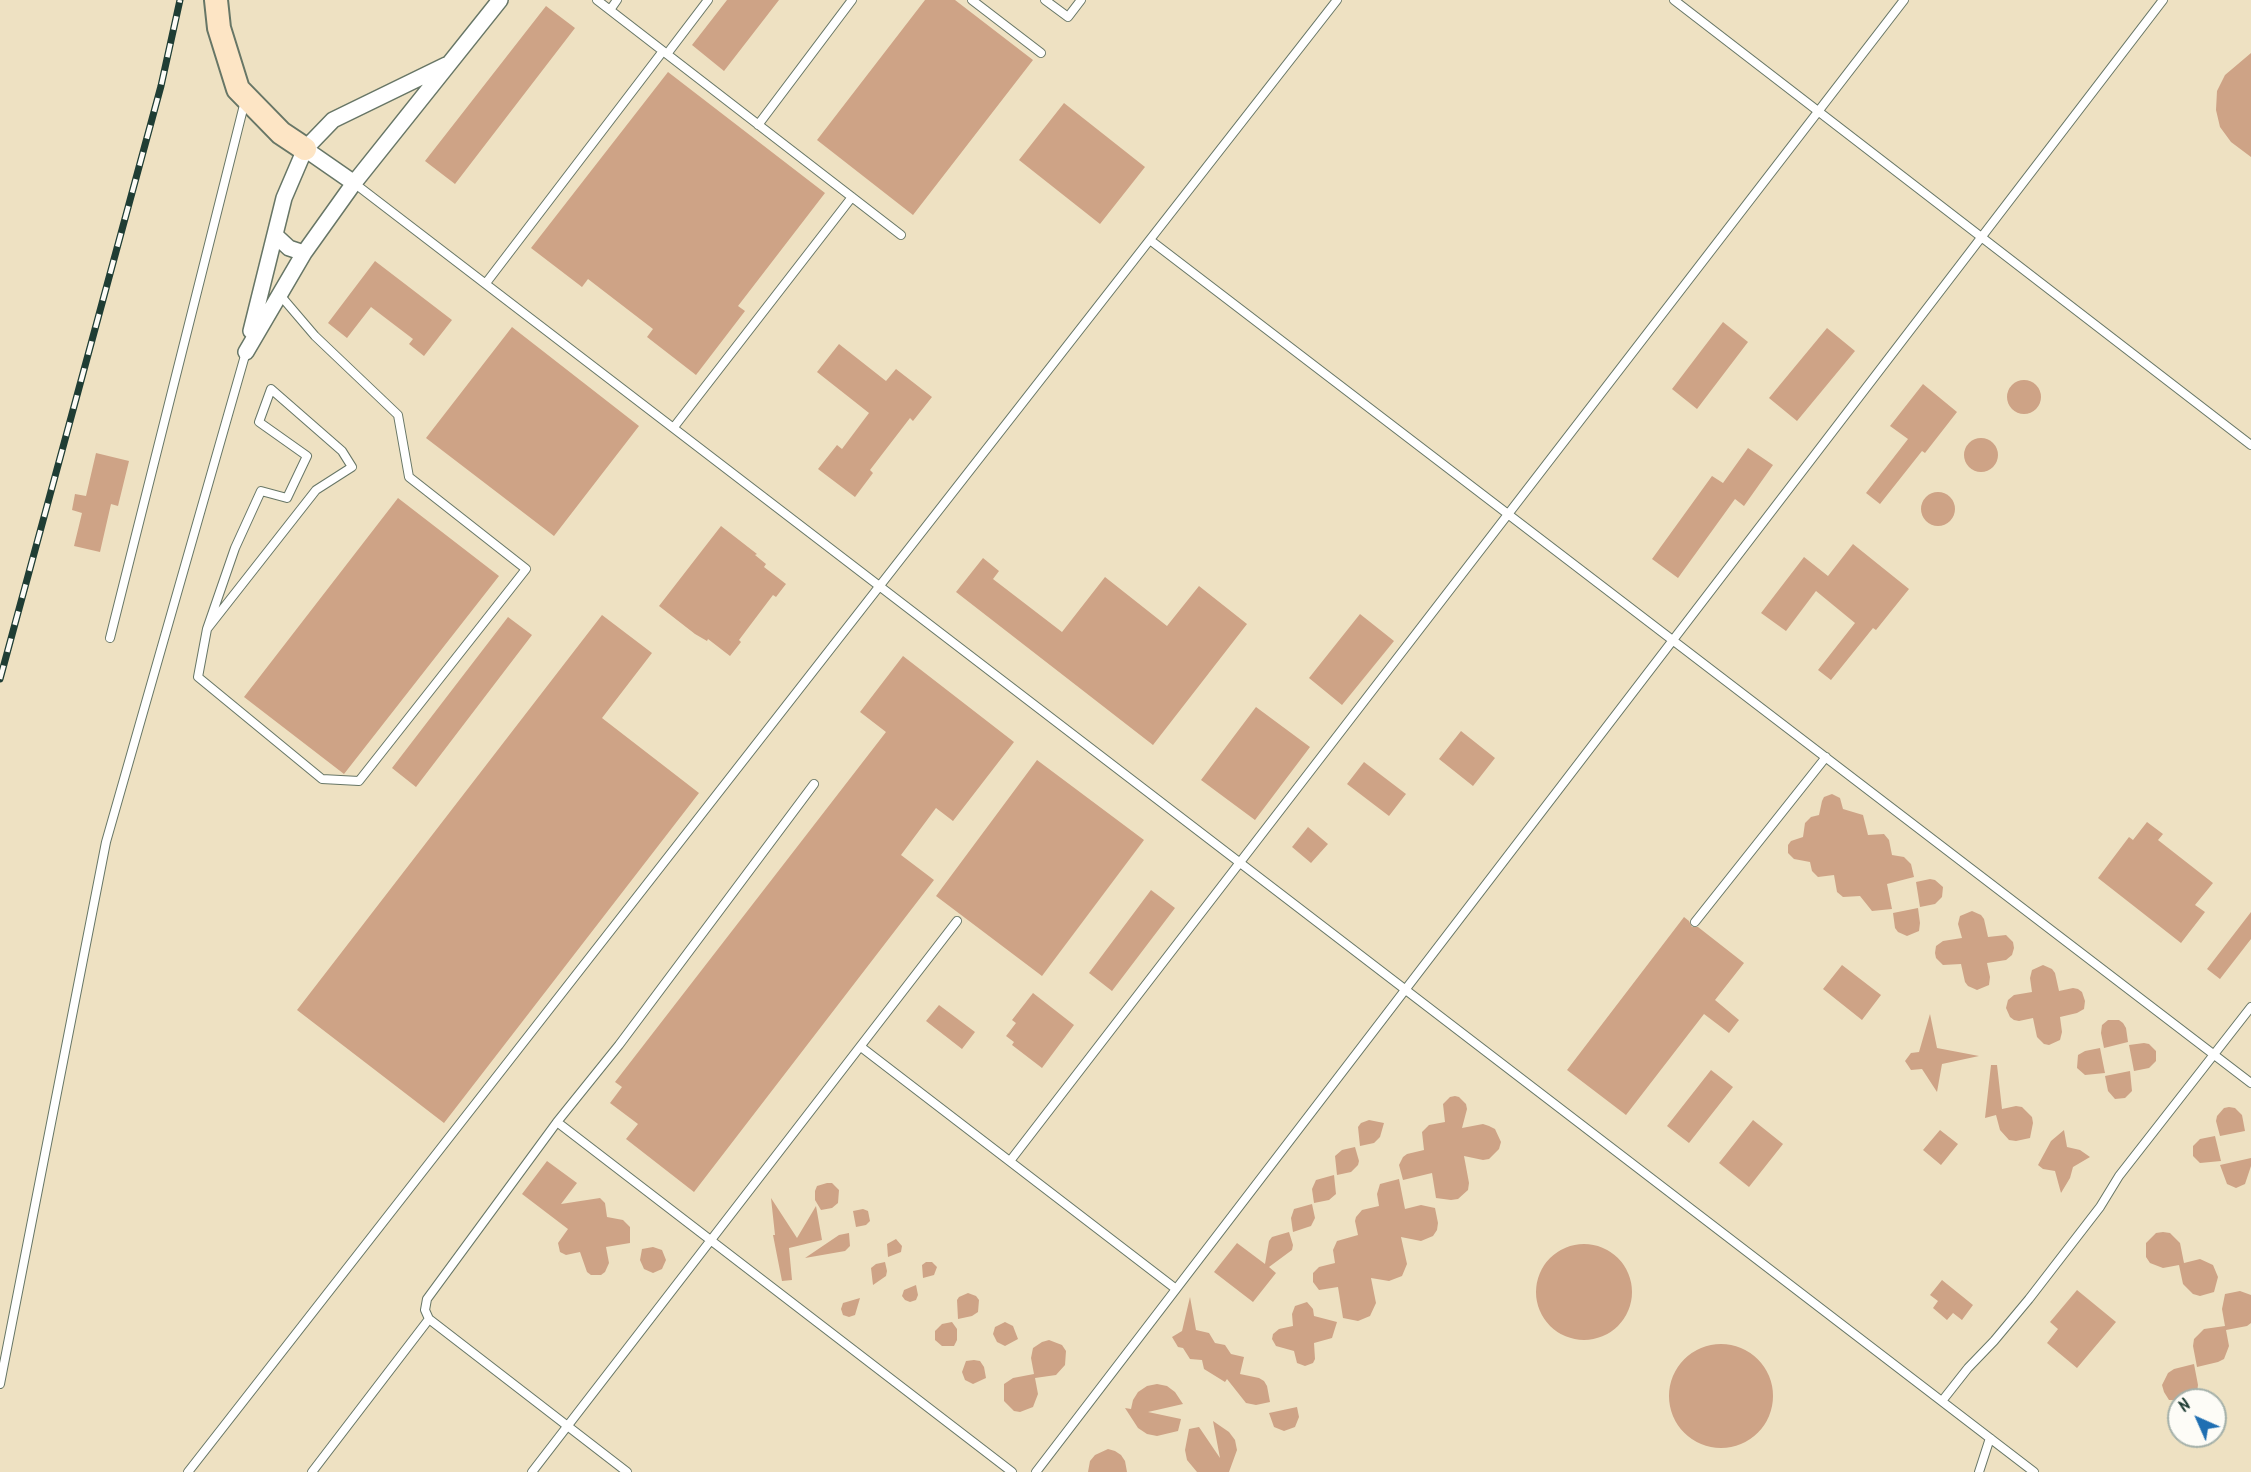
<!DOCTYPE html>
<style>
body{margin:0}
#map{position:relative;width:2251px;height:1472px;overflow:hidden;background:#eee1c2;font-family:Kalam,sans-serif}
canvas{display:block}
.north{position:absolute;left:2167px;top:1388px;width:60px;height:60px;box-sizing:border-box;background:#fdfcf7;border:2px solid #a4b0a9;border-radius:50%;rotate:315deg;font-size:16px;font-weight:700;line-height:24px;text-align:center;color:#1f3d34}
.north::after{content:'';display:block;margin:auto;width:21px;height:27px;background:#1f6fb2;clip-path:polygon(50% 0,100% 100%,50% 72%,0 100%)}
</style>
<div id="map">
<canvas width="2251" height="1472"></canvas>
<div class="north">N</div>
</div>
<script>
const ctx = document.querySelector('canvas').getContext('2d');
ctx.lineJoin = 'round';
function paint(path, color) { ctx.fillStyle = color; ctx.fill(path, 'evenodd'); }
function trace(path, color, width, dash) { ctx.strokeStyle = color; ctx.lineWidth = width; ctx.lineCap = dash ? 'butt' : 'round'; ctx.setLineDash(dash || []); ctx.stroke(path); }
paint(new Path2D(`
 M 727,0 L 779,0 L 724,71 L 692,45 Z
 M 925,0 L 955,0 L 1033,60 L 913,215 L 817,140 Z
 M 546,6 L 575,28 L 455,184 L 425,161 Z
 M 2251,53 L 2251,157 L 2231,142 L 2220,127 L 2216,110 L 2217,91 L 2225,75 Z
 M 668,72 L 825,193 L 738,306 L 745,311 L 696,375 L 647,337 L 653,329 L 588,279 L 582,287 L 531,248 Z
 M 1064,103 L 1145,167 L 1100,224 L 1019,160 Z
 M 375,261 L 452,320 L 424,356 L 409,344 L 413,339 L 371,307 L 347,338 L 328,323 Z
 M 1723,322 L 1748,342 L 1697,409 L 1672,389 Z
 M 512,327 L 639,426 L 554,536 L 426,438 Z
 M 1827,328 L 1855,351 L 1797,421 L 1769,398 Z
 M 839,344 L 886,381 L 896,369 L 932,397 L 913,421 L 910,418 L 870,470 L 873,473 L 855,497 L 818,469 L 837,445 L 842,449 L 869,413 L 817,372 Z
 M2007 397a17 17 0 1 1 34 0a17 17 0 1 1-34 0Z
 M 1923,384 L 1957,412 L 1925,453 L 1922,451 L 1880,504 L 1866,493 L 1908,439 L 1890,426 Z
 M1964 455a17 17 0 1 1 34 0a17 17 0 1 1-34 0Z
 M 1748,448 L 1773,465 L 1744,506 L 1735,499 L 1678,578 L 1652,559 L 1712,476 L 1723,483 Z
 M 96,453 L 129,461 L 118,506 L 111,504 L 100,552 L 74,546 L 82,513 L 72,510 L 75,494 L 86,496 Z
 M1921 509a17 17 0 1 1 34 0a17 17 0 1 1-34 0Z
 M 398,498 L 499,576 L 344,774 L 244,697 Z
 M 721,526 L 757,554 L 755,555 L 766,564 L 764,567 L 786,584 L 776,597 L 773,595 L 739,640 L 741,642 L 730,656 L 708,639 L 707,641 L 695,634 L 659,606 Z
 M 1853,544 L 1909,589 L 1876,630 L 1873,628 L 1831,680 L 1818,670 L 1855,623 L 1816,591 L 1786,631 L 1761,613 L 1804,557 L 1828,576 Z
 M 983,558 L 999,571 L 993,579 L 1062,632 L 1105,577 L 1167,626 L 1199,586 L 1247,624 L 1153,745 L 956,592 Z
 M 1360,614 L 1394,641 L 1342,705 L 1309,678 Z
 M 602,615 L 652,653 L 602,718 L 699,793 L 444,1123 L 297,1010 Z
 M 508,617 L 532,635 L 416,787 L 392,768 Z
 M 903,656 L 1014,742 L 953,821 L 936,808 L 901,855 L 934,880 L 694,1192 L 626,1139 L 638,1124 L 610,1103 L 622,1087 L 615,1082 L 886,732 L 860,712 Z
 M 1256,707 L 1310,747 L 1255,820 L 1201,780 Z
 M 1461,731 L 1495,758 L 1473,786 L 1439,759 Z
 M 1037,760 L 1144,840 L 1042,976 L 936,896 Z
 M 1364,762 L 1406,794 L 1389,816 L 1347,784 Z
 M 1832,794 L 1840,798 L 1843,809 L 1863,815 L 1868,835 L 1884,834 L 1889,840 L 1892,855 L 1904,857 L 1911,864 L 1914,877 L 1887,884 L 1892,909 L 1872,911 L 1860,896 L 1843,897 L 1837,892 L 1834,875 L 1818,877 L 1812,871 L 1810,862 L 1794,859 L 1788,853 L 1788,845 L 1791,841 L 1803,837 L 1805,823 L 1811,817 L 1819,815 L 1822,801 L 1824,797 Z
 M 2147,822 L 2163,834 L 2158,840 L 2213,883 L 2195,905 L 2205,912 L 2181,943 L 2098,878 L 2129,837 L 2133,840 Z
 M 1308,827 L 1328,844 L 1311,863 L 1292,847 Z
 M 1930,879 L 1935,880 L 1943,887 L 1942,897 L 1935,904 L 1920,907 L 1916,882 Z
 M 1151,890 L 1175,908 L 1112,991 L 1089,973 Z
 M 1918,908 L 1920,923 L 1919,931 L 1907,936 L 1898,932 L 1895,928 L 1893,913 Z
 M 1972,911 L 1981,915 L 1984,919 L 1988,937 L 2006,935 L 2013,942 L 2014,948 L 2012,955 L 2006,960 L 1987,963 L 1990,977 L 1989,985 L 1977,990 L 1968,986 L 1965,982 L 1961,964 L 1943,965 L 1936,958 L 1935,953 L 1936,946 L 1943,941 L 1962,938 L 1958,924 L 1960,916 Z
 M 2251,912 L 2251,939 L 2220,979 L 2207,969 Z
 M 1684,917 L 1689,921 L 1692,927 L 1698,927 L 1744,963 L 1715,1000 L 1739,1020 L 1729,1033 L 1704,1014 L 1626,1115 L 1567,1070 Z
 M 1842,965 L 1881,995 L 1862,1020 L 1823,989 Z
 M 2043,965 L 2052,969 L 2055,973 L 2059,991 L 2073,988 L 2078,989 L 2082,992 L 2085,1001 L 2084,1009 L 2077,1013 L 2060,1017 L 2062,1032 L 2060,1040 L 2049,1045 L 2044,1044 L 2037,1037 L 2033,1018 L 2019,1021 L 2014,1020 L 2010,1017 L 2006,1008 L 2008,1000 L 2014,995 L 2032,992 L 2030,978 L 2032,970 Z
 M 1033,993 L 1074,1025 L 1042,1068 L 1012,1045 L 1014,1042 L 1006,1036 L 1016,1023 L 1012,1020 Z
 M 939,1005 L 975,1032 L 962,1049 L 926,1021 Z
 M 1930,1014 L 1937,1048 L 1979,1056 L 1942,1064 L 1937,1092 L 1922,1069 L 1911,1070 L 1905,1061 L 1911,1053 L 1919,1052 Z
 M 2108,1020 L 2119,1020 L 2123,1023 L 2126,1028 L 2128,1042 L 2104,1048 L 2101,1033 L 2102,1025 Z
 M 2144,1043 L 2149,1044 L 2156,1051 L 2156,1061 L 2149,1068 L 2134,1071 L 2129,1045 Z
 M 2100,1048 L 2105,1073 L 2085,1075 L 2077,1068 L 2078,1055 L 2085,1051 Z
 M 1991,1065 L 1997,1065 L 2002,1109 L 2016,1106 L 2022,1107 L 2032,1117 L 2033,1123 L 2030,1138 L 2016,1141 L 2009,1140 L 2000,1130 L 1996,1115 L 1985,1118 Z
 M 1711,1070 L 1733,1087 L 1689,1143 L 1667,1126 Z
 M 2130,1071 L 2132,1091 L 2125,1098 L 2115,1099 L 2108,1091 L 2105,1076 Z
 M 1455,1096 L 1459,1097 L 1466,1104 L 1467,1109 L 1462,1128 L 1483,1124 L 1489,1126 L 1495,1129 L 1501,1142 L 1499,1149 L 1489,1159 L 1483,1160 L 1464,1156 L 1469,1183 L 1468,1190 L 1458,1199 L 1451,1200 L 1436,1198 L 1432,1173 L 1403,1180 L 1399,1165 L 1403,1157 L 1407,1154 L 1424,1150 L 1422,1132 L 1429,1125 L 1445,1122 L 1443,1104 L 1450,1097 Z
 M 2229,1107 L 2235,1108 L 2242,1115 L 2245,1131 L 2220,1136 L 2216,1121 L 2217,1116 L 2224,1108 Z
 M 1369,1120 L 1384,1123 L 1380,1137 L 1374,1143 L 1360,1146 L 1358,1127 L 1361,1123 Z
 M 1753,1120 L 1783,1144 L 1749,1187 L 1719,1163 Z
 M 1940,1130 L 1958,1144 L 1941,1165 L 1923,1150 Z
 M 2064,1130 L 2067,1147 L 2080,1150 L 2090,1157 L 2073,1167 L 2070,1178 L 2061,1193 L 2055,1171 L 2043,1169 L 2038,1165 L 2051,1141 Z
 M 2215,1136 L 2221,1161 L 2200,1163 L 2193,1156 L 2193,1146 L 2200,1139 Z
 M 1355,1147 L 1359,1161 L 1358,1165 L 1351,1172 L 1337,1175 L 1335,1156 L 1342,1150 Z
 M 2251,1158 L 2251,1166 L 2245,1184 L 2236,1188 L 2227,1184 L 2220,1165 Z
 M 547,1161 L 577,1183 L 561,1204 L 600,1198 L 605,1203 L 607,1217 L 623,1220 L 630,1227 L 630,1243 L 606,1247 L 609,1263 L 605,1272 L 601,1275 L 591,1275 L 587,1272 L 580,1252 L 566,1255 L 560,1252 L 558,1243 L 568,1229 L 522,1194 Z
 M 1334,1175 L 1336,1194 L 1329,1200 L 1314,1203 L 1312,1189 L 1316,1180 Z
 M 1399,1179 L 1405,1209 L 1421,1205 L 1435,1208 L 1438,1223 L 1437,1230 L 1433,1236 L 1421,1241 L 1401,1237 L 1407,1264 L 1402,1276 L 1389,1281 L 1371,1278 L 1376,1303 L 1370,1316 L 1358,1321 L 1343,1318 L 1338,1287 L 1319,1290 L 1313,1282 L 1313,1273 L 1319,1267 L 1335,1263 L 1333,1250 L 1337,1241 L 1358,1235 L 1355,1221 L 1356,1217 L 1362,1210 L 1379,1206 L 1377,1194 L 1380,1184 Z
 M 827,1183 L 832,1183 L 839,1190 L 838,1203 L 832,1208 L 821,1210 L 815,1200 L 815,1191 L 817,1186 Z
 M 771,1198 L 797,1238 L 816,1206 L 822,1240 L 789,1248 L 792,1280 L 782,1281 L 773,1235 L 775,1235 Z
 M 1312,1204 L 1315,1218 L 1311,1226 L 1293,1232 L 1291,1218 L 1294,1209 Z
 M 863,1209 L 868,1211 L 870,1221 L 866,1225 L 856,1227 L 853,1211 Z
 M 1289,1232 L 1293,1245 L 1292,1250 L 1269,1267 L 1276,1273 L 1253,1302 L 1214,1272 L 1237,1243 L 1265,1264 L 1269,1241 L 1272,1237 Z
 M 2163,1232 L 2170,1233 L 2180,1243 L 2184,1263 L 2200,1259 L 2213,1265 L 2218,1277 L 2214,1292 L 2200,1296 L 2193,1294 L 2183,1284 L 2179,1265 L 2163,1268 L 2150,1263 L 2146,1257 L 2146,1243 L 2156,1233 Z
 M 849,1233 L 850,1246 L 845,1251 L 805,1258 L 839,1235 Z
 M 896,1239 L 902,1246 L 901,1252 L 888,1257 L 887,1244 Z
 M1536 1292a48 48 0 1 1 96 0a48 48 0 1 1-96 0Z
 M 653,1247 L 662,1250 L 666,1260 L 662,1269 L 653,1273 L 644,1269 L 640,1260 L 642,1249 Z
 M 885,1262 L 887,1271 L 886,1276 L 873,1285 L 871,1268 L 876,1264 Z
 M 926,1262 L 932,1262 L 937,1267 L 934,1275 L 923,1278 L 922,1265 Z
 M 1942,1280 L 1973,1305 L 1962,1320 L 1953,1313 L 1947,1320 L 1933,1308 L 1938,1301 L 1930,1295 Z
 M 916,1285 L 918,1295 L 916,1300 L 910,1302 L 905,1300 L 902,1296 L 904,1290 Z
 M 2077,1290 L 2116,1322 L 2077,1368 L 2047,1343 L 2058,1329 L 2050,1322 Z
 M 2240,1291 L 2251,1295 L 2251,1323 L 2247,1326 L 2226,1330 L 2229,1346 L 2224,1359 L 2218,1362 L 2197,1367 L 2193,1346 L 2194,1339 L 2204,1329 L 2225,1326 L 2222,1309 L 2225,1294 Z
 M 968,1293 L 976,1296 L 979,1300 L 978,1312 L 972,1316 L 958,1319 L 957,1300 L 959,1297 Z
 M 1190,1297 L 1196,1330 L 1209,1333 L 1215,1343 L 1225,1345 L 1231,1354 L 1244,1357 L 1240,1374 L 1259,1378 L 1264,1381 L 1267,1386 L 1270,1402 L 1256,1405 L 1246,1403 L 1227,1379 L 1225,1382 L 1204,1369 L 1202,1360 L 1190,1359 L 1183,1348 L 1178,1347 L 1172,1337 L 1182,1331 Z
 M 860,1298 L 855,1315 L 849,1317 L 843,1315 L 841,1309 L 843,1303 Z
 M 1307,1302 L 1313,1309 L 1314,1316 L 1337,1322 L 1332,1338 L 1314,1343 L 1315,1359 L 1313,1363 L 1305,1366 L 1297,1363 L 1294,1351 L 1276,1346 L 1272,1339 L 1273,1334 L 1279,1329 L 1293,1326 L 1292,1314 L 1295,1306 Z
 M 952,1322 L 957,1329 L 957,1340 L 954,1346 L 942,1346 L 935,1340 L 935,1331 L 942,1324 Z
 M 1005,1322 L 1013,1326 L 1018,1339 L 1005,1346 L 997,1342 L 993,1334 L 995,1327 Z
 M 1049,1340 L 1062,1345 L 1066,1351 L 1065,1365 L 1056,1375 L 1035,1378 L 1038,1394 L 1033,1407 L 1020,1412 L 1014,1411 L 1004,1401 L 1004,1384 L 1013,1378 L 1034,1374 L 1031,1358 L 1033,1348 L 1042,1342 Z
 M1669 1396a52 52 0 1 1 104 0a52 52 0 1 1-104 0Z
 M 974,1360 L 980,1361 L 984,1367 L 986,1378 L 973,1384 L 965,1380 L 962,1372 L 966,1361 Z
 M 2194,1364 L 2198,1385 L 2197,1392 L 2190,1400 L 2169,1400 L 2164,1392 L 2162,1385 L 2168,1373 L 2174,1369 Z
 M 1157,1384 L 1167,1386 L 1175,1392 L 1183,1404 L 1148,1412 L 1181,1419 L 1178,1431 L 1157,1436 L 1147,1434 L 1138,1428 L 1125,1408 L 1131,1409 L 1133,1400 L 1138,1392 L 1147,1386 Z
 M 1297,1407 L 1299,1417 L 1295,1427 L 1284,1431 L 1274,1427 L 1269,1413 Z
 M 1213,1421 L 1229,1432 L 1235,1440 L 1237,1450 L 1229,1472 L 1197,1472 L 1187,1460 L 1185,1450 L 1189,1429 L 1199,1427 L 1220,1458 Z
 M 1108,1449 L 1115,1451 L 1121,1455 L 1125,1461 L 1127,1472 L 1088,1472 L 1090,1461 L 1095,1455 Z`), '#cea386');
const lane = new Path2D(`
 M 597,0 L 901,235
 M 972,0 L 1041,53
 M 1045,0 L 1068,17 L 1081,0
 M 1674,0 L 2251,445
 M 610,10 L 617,0
 M 667,54 L 708,0
 M 758,125 L 852,0
 M 354,183 L 2034,1472
 M 1150,240 L 2251,1083
 M 486,283 L 663,51
 M 674,427 L 852,197
 M 207,629 L 235,548 L 261,491 L 287,498 L 307,456 L 259,422 L 271,389 L 342,451 L 352,467 L 316,490 L 207,629 L 198,677 L 322,779 L 359,781 L 526,569 L 409,477 L 398,415 L 315,336 L 280,295
 M 110,638 L 245,101
 M 1695,922 L 1826,757
 M 861,1047 L 1176,1289
 M 557,1122 L 1012,1472
 M 1010,1161 L 1904,0
 M 0,1384 L 106,842 L 246,352
 M 1942,1401 L 1968,1368 L 1994,1341 L 2029,1299 L 2100,1207 L 2119,1176 L 2251,1007
 M 188,1472 L 1337,0
 M 312,1472 L 429,1319
 M 532,1472 L 957,921
 M 627,1472 L 429,1319 L 425,1310 L 427,1299 L 557,1122 L 619,1045 L 814,784
 M 1036,1472 L 2163,0
 M 1979,1472 L 1990,1438`);
const street = new Path2D(`
 M 305,149 L 354,183
 M 275,235 L 289,248 L 304,253
 M 251,331 L 284,198 L 305,149 L 333,120 L 446,65
 M 246,352 L 304,253 L 354,183 L 500,0`);
const secondary = new Path2D(`
 M 216,0 L 219,28 L 238,89 L 281,133 L 305,149`);
trace(lane, '#677666', 10);
trace(street, '#677666', 18);
trace(secondary, '#677666', 26);
trace(lane, '#fff', 8);
trace(street, '#fff', 15);
trace(secondary, '#fde5c5', 22);
const rail = new Path2D(`
 M 0,679 L 161,86 L 180,0`);
trace(rail, '#1f3d34', 7);
trace(rail, '#fdfcf7', 4.5, [14]);
</script>
